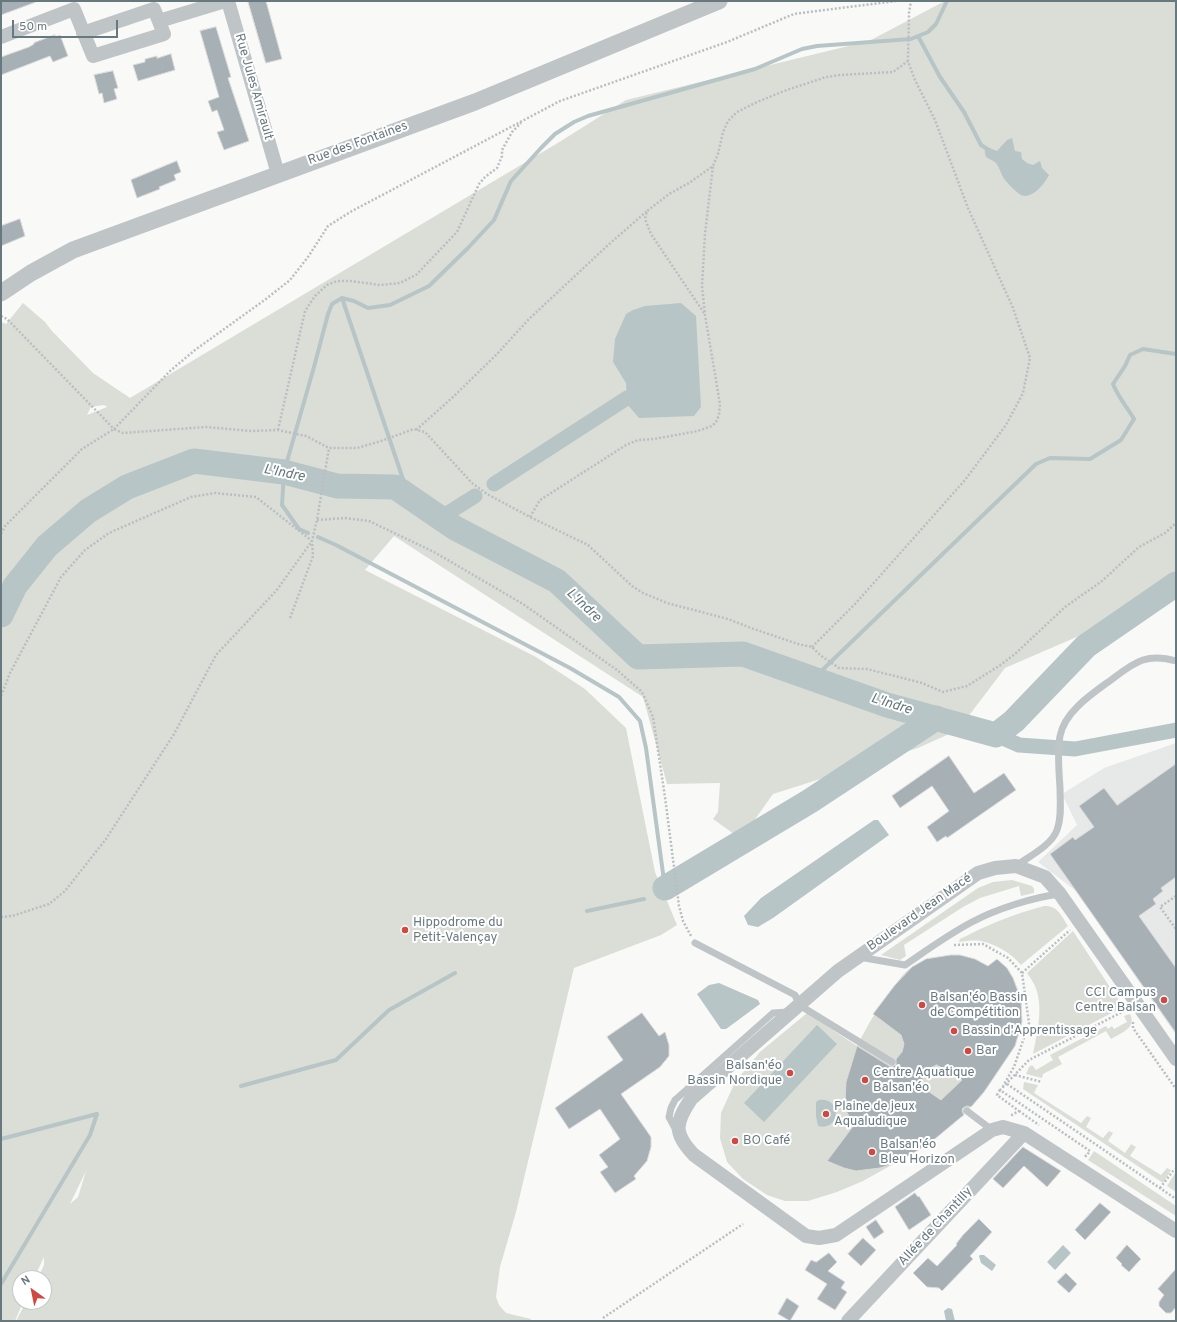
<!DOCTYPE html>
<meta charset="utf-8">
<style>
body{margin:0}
#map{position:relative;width:1177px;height:1322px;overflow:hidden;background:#f9f9f8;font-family:Overpass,sans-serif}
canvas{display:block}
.frame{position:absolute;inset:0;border:2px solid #67797f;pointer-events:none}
.north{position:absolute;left:12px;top:1270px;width:40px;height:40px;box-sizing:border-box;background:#fff;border:1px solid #c2c9cc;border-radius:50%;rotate:327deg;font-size:11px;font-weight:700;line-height:16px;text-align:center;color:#67797f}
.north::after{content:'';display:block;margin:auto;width:14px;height:18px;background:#cf4942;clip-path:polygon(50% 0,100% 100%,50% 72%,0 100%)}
.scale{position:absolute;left:12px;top:20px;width:106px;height:18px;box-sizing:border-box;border:2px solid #67797f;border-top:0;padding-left:5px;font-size:12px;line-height:14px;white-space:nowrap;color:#67797f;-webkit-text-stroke:3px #fff;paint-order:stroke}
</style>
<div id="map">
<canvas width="1177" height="1322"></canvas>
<div class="frame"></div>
<div class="north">N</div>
<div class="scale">50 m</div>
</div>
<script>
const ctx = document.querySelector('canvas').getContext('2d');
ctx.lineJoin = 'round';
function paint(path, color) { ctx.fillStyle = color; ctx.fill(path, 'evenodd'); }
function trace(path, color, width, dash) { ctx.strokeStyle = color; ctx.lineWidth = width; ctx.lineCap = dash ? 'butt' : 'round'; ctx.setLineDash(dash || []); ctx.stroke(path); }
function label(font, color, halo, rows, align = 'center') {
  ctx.font = font + ' Overpass,sans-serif'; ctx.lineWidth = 4; ctx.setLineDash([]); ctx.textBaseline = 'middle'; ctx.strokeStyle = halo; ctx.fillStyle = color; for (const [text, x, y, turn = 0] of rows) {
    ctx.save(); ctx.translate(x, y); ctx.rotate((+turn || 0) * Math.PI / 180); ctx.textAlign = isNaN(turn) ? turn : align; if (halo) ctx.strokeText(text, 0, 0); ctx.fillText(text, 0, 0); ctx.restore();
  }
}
paint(new Path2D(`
 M 1176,743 L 1176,1035 L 1076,891 L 1038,862 L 1077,825 L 1062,794 L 1104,768 Z`), '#e7e9e8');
paint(new Path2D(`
 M 945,1 L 1176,1 L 1176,594 L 1005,668 L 958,730 L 918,748 L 773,794 L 741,839 L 713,819 L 718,812 L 720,783 L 667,784 L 643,697 L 394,536 L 365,570 L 536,657 L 585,689 L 626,728 L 655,872 L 677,925 L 661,935 L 574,968 L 516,1212 L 500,1267 L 496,1297 L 499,1305 L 506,1313 L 531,1319 L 530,1321 L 16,1321 L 26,1302 L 44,1302 L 44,1278 L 38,1278 L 44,1265 L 44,1257 L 34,1278 L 20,1278 L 20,1302 L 23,1302 L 15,1321 L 1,1321 L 1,322 L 6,324 L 23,303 L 45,322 L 52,331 L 93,373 L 130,398 L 561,141 L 626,100 L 869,41 ZM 104,405 L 107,407 L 87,415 L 91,407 ZM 86,1171 L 78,1197 L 70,1204 Z
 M 1012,880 L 1032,886 L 1034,889 L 1034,893 L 1021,896 L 1019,886 L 980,898 L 963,907 L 904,945 L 906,956 L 900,960 L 881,955 L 978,888 L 993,882 Z
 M 1044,906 C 1057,905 1061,915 1068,926 L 1021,965 C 1012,954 996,944 981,941 C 974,940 966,941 959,942 L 960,939 C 987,925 1014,914 1044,906 Z
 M 1073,931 L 1123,1007 L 1033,1054 C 1037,1033 1044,1007 1035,986 C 1033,982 1030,977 1027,973 Z
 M 951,955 C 967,955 974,960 988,966 C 993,968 1001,968 1007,968 L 1013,978 L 1021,999 L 1022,1022 L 1020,1031 L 1015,1046 L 984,1092 L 967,1111 L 936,1138 L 915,1152 L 863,1181 L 837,1192 L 808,1201 L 785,1201 L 767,1195 L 743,1179 L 727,1162 L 720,1138 L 721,1113 L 735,1082 L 760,1052 L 807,1013 L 857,1046 C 869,1023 881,1001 898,981 C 902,976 907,970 913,966 C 925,959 938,956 951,955 Z
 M 1130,1014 C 1137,1028 1121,1033 1111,1039 L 1106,1031 L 1058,1057 L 1062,1064 L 1043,1074 L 1042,1078 L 1026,1074 L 1029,1067 L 1032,1065 L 1036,1070 L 1053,1060 L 1050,1055 L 1106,1026 L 1108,1029 L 1112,1026 L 1114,1029 L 1127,1022 L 1124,1016 Z
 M 1024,1082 L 1038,1085 L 1034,1093 L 1081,1123 L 1087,1116 L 1091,1118 L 1086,1127 L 1103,1138 L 1109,1131 L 1113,1133 L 1108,1141 L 1125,1153 L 1131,1144 L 1136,1147 L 1130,1156 L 1161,1175 L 1167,1168 L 1171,1170 L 1163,1183 L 1023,1089 Z
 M 1094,1151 L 1176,1206 L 1176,1216 L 1088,1160 Z
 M 1175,1173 L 1176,1192 L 1167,1186 Z`), '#dbded7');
paint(new Path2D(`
 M 1012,138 L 1015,151 L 1021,152 L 1022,159 L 1027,163 L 1033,165 L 1040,161 L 1042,168 L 1049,175 C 1045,183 1032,200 1021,195 C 1016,192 1008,184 1005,180 C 1001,175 1000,168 996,163 C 991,158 984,160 985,150 L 989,148 L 997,151 L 1007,140 Z
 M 681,303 L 696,316 L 701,407 L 694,416 L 639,418 L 627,404 L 626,383 L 613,362 L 615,339 L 626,314 L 633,310 L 645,306 Z
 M 874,820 L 878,820 L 889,835 L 773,918 L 758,927 L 748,925 L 744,916 L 761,898 Z
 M 719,983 L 758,1000 L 760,1004 L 726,1029 L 721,1029 L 697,994 L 709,985 Z
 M 817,1025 L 837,1044 L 764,1122 L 744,1103 Z
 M 819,1100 C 843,1097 840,1132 818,1126 L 816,1116 L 816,1102 Z
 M 1063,1245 L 1071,1253 L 1055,1270 L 1047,1262 Z
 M 980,1255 L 984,1255 L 996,1265 L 992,1271 L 981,1263 L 979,1256 Z
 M 948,1308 L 952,1309 L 955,1321 L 946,1321 L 944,1311 Z`), '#b7c5c6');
trace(new Path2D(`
 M 918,36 L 940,77 L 964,112 L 981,145 L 992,152
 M 342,298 L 409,497
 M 308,533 L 299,529 L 282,505 L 284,472 L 314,367 L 328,314 L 332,304 L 342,298 L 354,301 L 368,308 L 390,305 L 429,286 L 468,248 L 494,220 L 511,181 L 541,148 L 555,134 L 574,122 L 588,116 L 755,69 L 802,49 L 817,46 L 911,39 L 928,32 L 936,24 L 947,1
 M 318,537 L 336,545 L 570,668 L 619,697 L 640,721 L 646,748 L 665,888
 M 813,679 L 1036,464 L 1050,458 L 1090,459 L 1121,440 L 1134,419 C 1127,407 1118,397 1113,384 L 1125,366 L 1130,355 L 1143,349 L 1176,354
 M 587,911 L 644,899
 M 241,1086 L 336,1060 L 389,1010 L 455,973
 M 1,1139 L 97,1114
 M 1,1284 L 90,1135 L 97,1114`), '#b7c5c6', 4);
trace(new Path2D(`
 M 494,484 L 627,398
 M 440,518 L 475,496
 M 996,735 L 1019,745 L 1075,749 L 1176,730`), '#b7c5c6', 15);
trace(new Path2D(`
 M 1,615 L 15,586 L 47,546 L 88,511 L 127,487 L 194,461 L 284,472 L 337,486 L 395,487 L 455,528 L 557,581 L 638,657 L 743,654 L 887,705 L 996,735 L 1014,721 L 1086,646 L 1176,584
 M 665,888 L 810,801 L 936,718`), '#b7c5c6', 25);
const building = new Path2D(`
 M 1,1 L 36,1 L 36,2 L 1,15 Z
 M 248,1 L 266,1 L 282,59 L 266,63 Z
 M 216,27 L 231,77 L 228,78 L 249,141 L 224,150 L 217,132 L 224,130 L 217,110 L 212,112 L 208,101 L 219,97 L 200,31 Z
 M 55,35 L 55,37 L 60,35 L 68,56 L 53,62 L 50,56 L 1,75 L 1,57 L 29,47 L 34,44 L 34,43 Z
 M 171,54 L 175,70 L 138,81 L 133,65 L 145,62 L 145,59 L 157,56 L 157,58 Z
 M 113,71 L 118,88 L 114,89 L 117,99 L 104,103 L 102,93 L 99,94 L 94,75 Z
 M 177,161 L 181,172 L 174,175 L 176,180 L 159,187 L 160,189 L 137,198 L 131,180 Z
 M 20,219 L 25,236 L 1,246 L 1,226 Z
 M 949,756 L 974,793 L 1004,773 L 1016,790 L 947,838 L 946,836 L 937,842 L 927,827 L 949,811 L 932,786 L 900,808 L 892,796 Z
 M 1176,764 L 1176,877 L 1161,888 L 1163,891 L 1153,899 L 1156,904 L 1139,916 L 1176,968 L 1176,1033 L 1050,854 L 1073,837 L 1075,840 L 1094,827 L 1079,806 L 1104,788 L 1117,805 Z
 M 951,955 L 960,955 L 975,959 L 988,966 L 997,959 L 1007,968 L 1013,978 L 1021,999 L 1022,1022 L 1015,1046 L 984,1092 L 971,1107 L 967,1106 L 963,1108 L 962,1111 L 964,1115 L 960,1118 L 936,1138 L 915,1152 L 893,1164 L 880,1168 L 856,1171 L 844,1168 L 827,1161 L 854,1125 L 850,1118 L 845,1109 L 845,1102 L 846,1082 L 857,1046 L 891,1067 L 896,1065 L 896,1059 L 902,1052 L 904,1044 L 901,1035 L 873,1014 L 895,985 L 912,967 L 926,959 ZM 937,1065 L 962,1080 L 941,1100 L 928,1091 L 923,1085 L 923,1079 L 925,1074 L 929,1069 Z
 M 642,1013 L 659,1036 L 665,1032 L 669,1045 L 669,1056 L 660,1067 L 621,1094 L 651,1137 L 651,1147 L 647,1161 L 634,1176 L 636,1179 L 615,1193 L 600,1172 L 608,1167 L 599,1155 L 620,1139 L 600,1109 L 569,1129 L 555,1108 L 623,1060 L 607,1037 Z
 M 1023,1147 L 1061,1171 L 1047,1187 L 1024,1166 L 1003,1188 L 993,1179 Z
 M 915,1193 L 918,1197 L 919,1196 L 931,1215 L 909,1230 L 895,1207 Z
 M 1100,1203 L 1111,1212 L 1085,1240 L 1075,1230 Z
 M 979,1219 L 992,1232 L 970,1256 L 973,1259 L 942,1291 L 939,1288 L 927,1287 L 913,1273 L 928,1258 L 937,1266 L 957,1245 L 956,1244 L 963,1235 Z
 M 876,1220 L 884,1232 L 874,1239 L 866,1227 Z
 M 863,1238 L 876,1250 L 861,1266 L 848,1254 Z
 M 1127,1245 L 1141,1259 L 1129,1272 L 1121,1265 L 1122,1264 L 1116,1258 Z
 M 829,1253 L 837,1262 L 828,1271 L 845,1282 L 841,1288 L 847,1292 L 835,1310 L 817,1299 L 827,1284 L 805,1270 L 811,1260 L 816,1262 Z
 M 1176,1269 L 1176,1307 L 1171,1313 L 1166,1313 L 1159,1306 L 1159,1302 L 1164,1295 L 1158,1289 Z
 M 1066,1273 L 1077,1284 L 1069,1293 L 1057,1282 Z
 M 787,1298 L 799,1306 L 790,1321 L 778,1314 Z`);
paint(building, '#a7b0b4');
trace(building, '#dbdbda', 1);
trace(new Path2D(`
 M 704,313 L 651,234 L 645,219 L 647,211 L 669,194 L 689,183 L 713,166 L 718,154 L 723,132 L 728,121 L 737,112 L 757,102 L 784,91 L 826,77 L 840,75 L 893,72 L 908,61
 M 1,316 L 7,319 L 114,429 L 170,371 L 195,350 L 266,299 L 290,280 L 308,257 L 328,226 L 352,211 L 560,101 L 727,42 L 794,14 L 896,1
 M 278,430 L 305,311 L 315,296 L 327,285 L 337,281 L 351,281 L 380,285 L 400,283 L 416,275 L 457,232 L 479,184 L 485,177 L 497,168 L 502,156 L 502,150 L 512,132 L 521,123
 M 416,430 L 452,398 L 496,355 L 529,319 L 607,246 L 647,211
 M 530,517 L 540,500 L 626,445 L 638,440 L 654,439 L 698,431 L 712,426 L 716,422 L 719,415 L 720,404 L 705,315 L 702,286 L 705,234 L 713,166
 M 317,520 L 345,518 L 369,521 L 434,552 L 523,604 L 617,670 L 642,692 L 653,717 L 665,797 L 679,906 L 683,921 L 691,936
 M 1,534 L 5,526 L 82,449 L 114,429 L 123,433 L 206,427 L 251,431 L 278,430 L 306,436 L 329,448 L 357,448 L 381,441 L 414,429 L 425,432 L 472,483 L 487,494 L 530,517 L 588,545 L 632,586 L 643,593 L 667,603 L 728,619 L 751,628 L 798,644 L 812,647 L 820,655 L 839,668 L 867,669 L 922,683 L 943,692 L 967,686 L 999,666 L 1015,654 L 1065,607 L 1102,581 L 1139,547 L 1165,533 L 1176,523
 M 290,618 L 313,556 L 312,541 L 317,520 L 329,448
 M 812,647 L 856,603 L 965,480 L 1006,425 L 1023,393 L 1030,358 L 1013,308 L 968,208 L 935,120 L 915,80 L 908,61 L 909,13 L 911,1
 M 1,696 L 10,673 L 61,577 L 85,550 L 109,533 L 191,497 L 215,493 L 256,497 L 312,541
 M 1176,896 L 1160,907 L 1176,929
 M 1,917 L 12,916 L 49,904 L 65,891 L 106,839 L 174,734 L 216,655 L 276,591 L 312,541
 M 954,945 L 983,944 L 1008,958 L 1022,973 L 1029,1023 L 1014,1067 L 1003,1086
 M 1022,973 L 1070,930
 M 1133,1022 L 1133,1028 L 1176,1089
 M 1015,1075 L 1042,1082
 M 1007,1084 L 1176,1199
 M 1000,1090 L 997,1095 L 1019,1111 L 1010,1116
 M 1019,1111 L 1039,1125
 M 1085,1155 L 1086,1156 L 1090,1151 L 1000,1090 L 1029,1060 L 1126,1010
 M 1160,1188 L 1173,1171 L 1176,1169
 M 603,1318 L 743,1224`), '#babec0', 2.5, [2, 2]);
trace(new Path2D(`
 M 1016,866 C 1028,857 1052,845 1057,830 C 1062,817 1060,802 1060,788 C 1059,772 1057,753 1060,736 C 1065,710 1095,692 1115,677 C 1136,661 1148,653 1176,661
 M 695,943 L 795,995 L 799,1004 L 804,1008 L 892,1062
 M 859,957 L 905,965 C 927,950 949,934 972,922 C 996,909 1034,897 1060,894
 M 967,1111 L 992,1130
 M 676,1130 L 669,1117 L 671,1108 L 675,1100 L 773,1013 L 788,1012`), '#bfc5c7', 7);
trace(new Path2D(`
 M 228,1 L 278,174
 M 159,21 L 225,1
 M 1,37 L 74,9 L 93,56 L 164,34 L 154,9 L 83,33
 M 1176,1059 L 1060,894 L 1045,877 L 1016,866 L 995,868 L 978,873 L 838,971 L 691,1099 C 675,1123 673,1133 694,1155 L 806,1236 L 819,1238 L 836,1235 L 992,1130 L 1003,1127 L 1024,1133 L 1176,1231
 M 848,1321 L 1024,1133`), '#bfc5c7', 14);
trace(new Path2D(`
 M 1,293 L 31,273 L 73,250 L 475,102 L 719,1`), '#bfc5c7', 17);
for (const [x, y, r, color] of [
 [405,930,4,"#cf4942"],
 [1164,1000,4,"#cf4942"],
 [922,1005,4,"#cf4942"],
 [954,1031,4,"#cf4942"],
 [968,1051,4,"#cf4942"],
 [790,1073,4,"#cf4942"],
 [865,1080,4,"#cf4942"],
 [826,1114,4,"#cf4942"],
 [735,1141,4,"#cf4942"],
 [872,1152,4,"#cf4942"]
]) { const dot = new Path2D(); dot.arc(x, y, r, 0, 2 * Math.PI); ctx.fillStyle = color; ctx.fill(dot); trace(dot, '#fff', 1.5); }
label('13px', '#67797f', '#fff', [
 ["Rue Jules Amirault",253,87,74],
 ["Rue des Fontaines",358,144,-20],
 ["Boulevard Jean Macé",920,913,-35],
 ["Allée de Chantilly",936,1227,-47]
]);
label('13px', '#67797f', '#fff', [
 ["Hippodrome du",413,923],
 ["Petit-Valençay",413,938],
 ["CCI Campus",1156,993,"right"],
 ["Centre Balsan",1156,1008,"right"],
 ["Balsan'éo Bassin",930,998],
 ["de Compétition",930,1013],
 ["Bassin d'Apprentissage",962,1031],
 ["Bar",976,1051],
 ["Balsan'éo",782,1066,"right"],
 ["Bassin Nordique",782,1081,"right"],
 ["Centre Aquatique",873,1073],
 ["Balsan'éo",873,1088],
 ["Plaine de jeux",834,1107],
 ["Aqualudique",834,1122],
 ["BO Café",743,1141],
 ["Balsan'éo",880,1145],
 ["Bleu Horizon",880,1160]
], 'left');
label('italic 14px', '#637778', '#fff', [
 ["L'Indre",284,474,11],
 ["L'Indre",583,606,43],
 ["L'Indre",891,705,17]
]);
</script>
